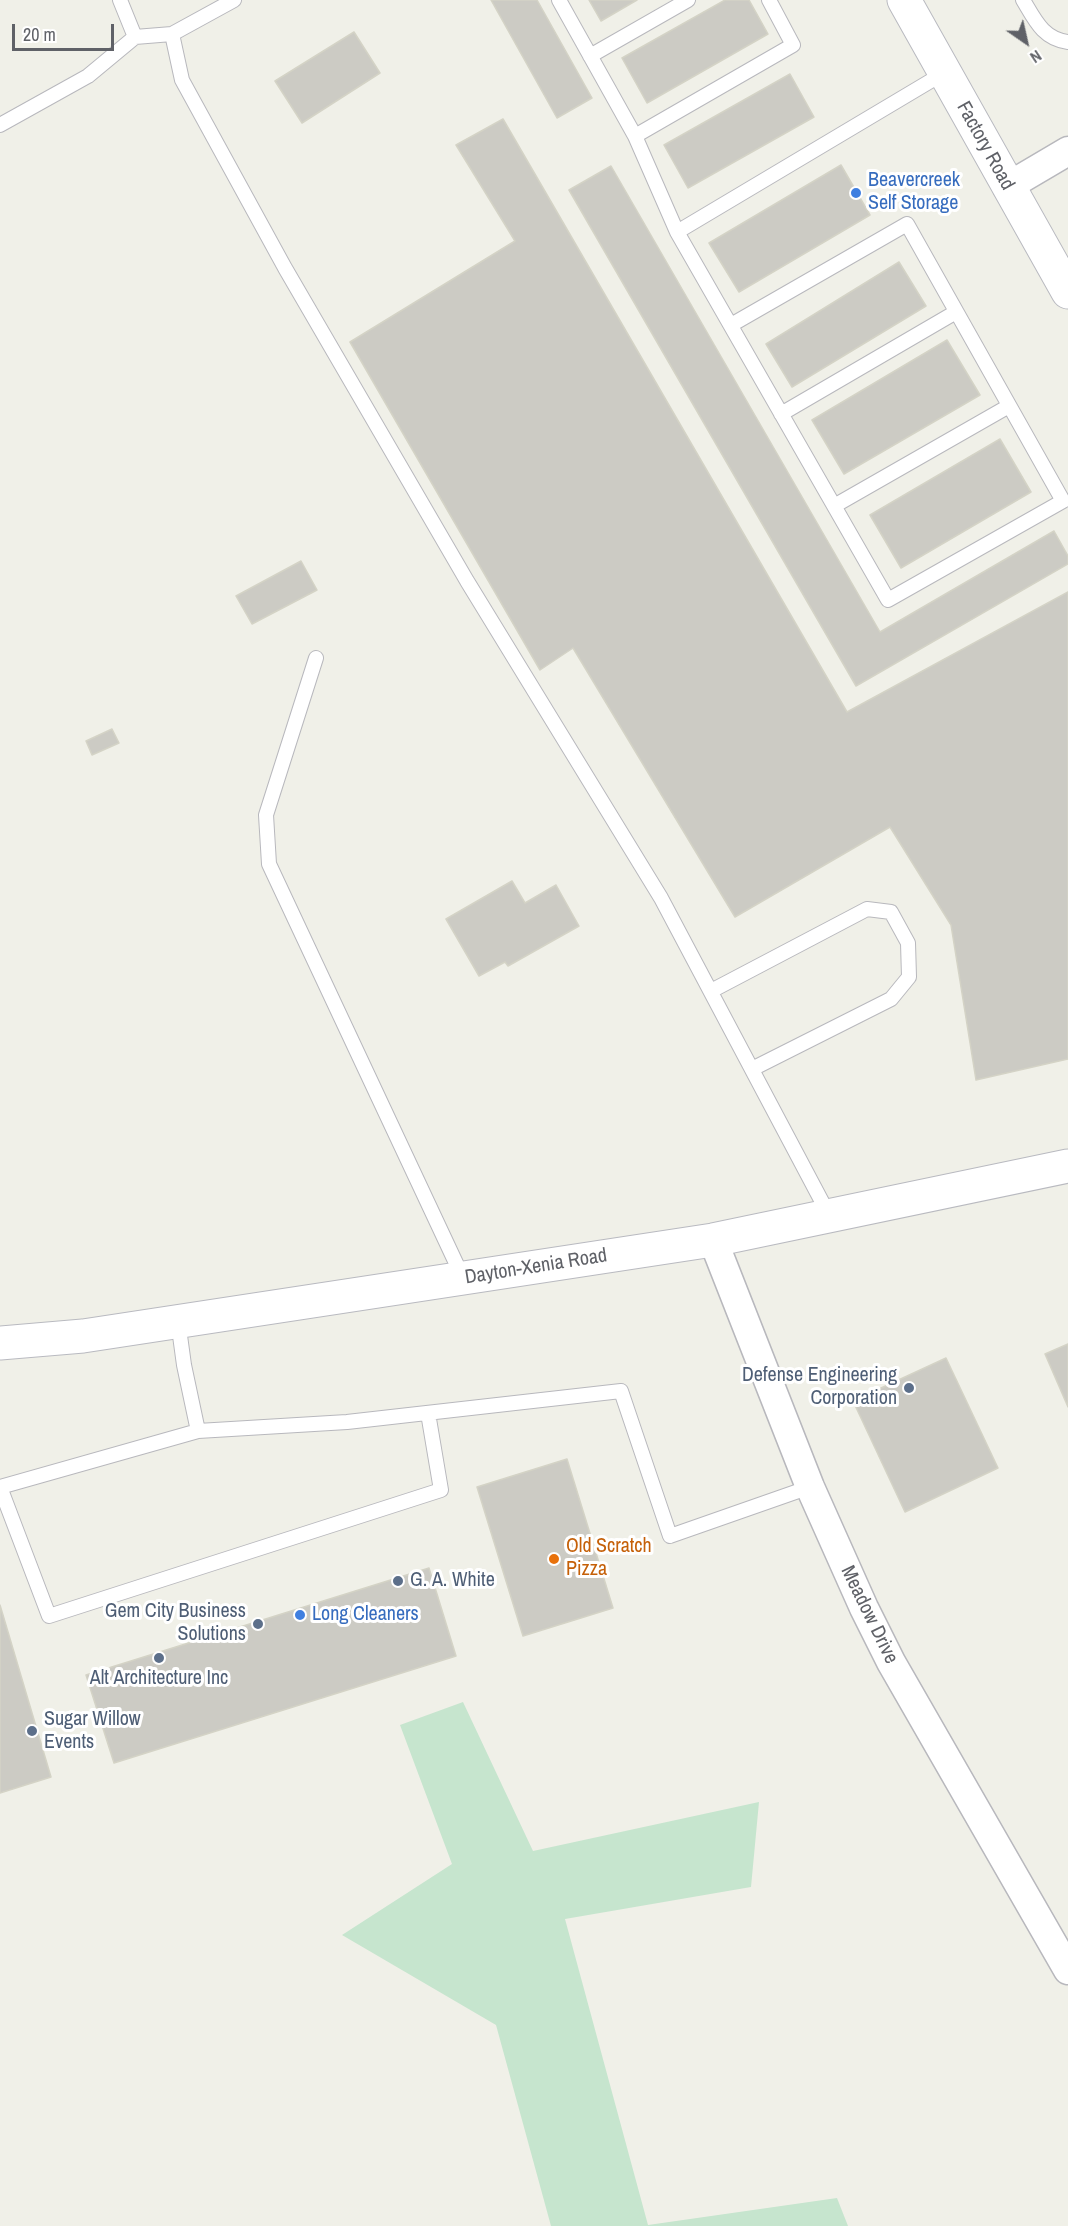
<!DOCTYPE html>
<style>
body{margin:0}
#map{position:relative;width:1068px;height:2226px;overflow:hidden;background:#f0f0e8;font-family:"Archivo Narrow",sans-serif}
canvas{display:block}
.north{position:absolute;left:996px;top:12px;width:60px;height:60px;-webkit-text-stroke:4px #fff;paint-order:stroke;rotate:146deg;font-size:16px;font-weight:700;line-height:24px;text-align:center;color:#5f6167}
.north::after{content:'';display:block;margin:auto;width:21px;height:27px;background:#5f6167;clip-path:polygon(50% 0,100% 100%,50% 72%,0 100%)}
.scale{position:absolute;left:12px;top:24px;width:102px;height:27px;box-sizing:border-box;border:3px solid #5f6167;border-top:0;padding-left:8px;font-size:18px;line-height:21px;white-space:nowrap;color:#5f6167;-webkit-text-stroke:4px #fff;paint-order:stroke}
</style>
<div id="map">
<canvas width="1068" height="2226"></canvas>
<div class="north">N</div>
<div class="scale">20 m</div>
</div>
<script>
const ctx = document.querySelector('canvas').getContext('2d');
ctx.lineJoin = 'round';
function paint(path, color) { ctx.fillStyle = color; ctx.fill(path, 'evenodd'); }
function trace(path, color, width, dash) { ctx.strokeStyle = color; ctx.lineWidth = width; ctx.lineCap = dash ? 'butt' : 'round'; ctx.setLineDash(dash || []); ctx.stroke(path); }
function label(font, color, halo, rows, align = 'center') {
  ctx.font = font + ' "Archivo Narrow",sans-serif'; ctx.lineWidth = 6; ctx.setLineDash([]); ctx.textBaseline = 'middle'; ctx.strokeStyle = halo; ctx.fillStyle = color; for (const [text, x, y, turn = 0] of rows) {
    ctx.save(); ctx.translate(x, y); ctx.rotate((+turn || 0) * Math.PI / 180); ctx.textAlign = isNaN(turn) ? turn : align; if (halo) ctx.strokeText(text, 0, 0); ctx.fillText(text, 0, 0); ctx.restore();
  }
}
paint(new Path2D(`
 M 463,1702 L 533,1851 L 759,1802 L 751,1887 L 565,1919 L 648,2225 L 837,2198 L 848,2226 L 551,2226 L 496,2025 L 342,1935 L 452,1864 L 400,1725 Z`), '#c6e5ce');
const building = new Path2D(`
 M 491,0 L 537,0 L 592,98 L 557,118 Z
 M 589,0 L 637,0 L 601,21 Z
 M 725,0 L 749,0 L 768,34 L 647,103 L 622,58 Z
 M 354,32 L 380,73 L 302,123 L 275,81 Z
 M 790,74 L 814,117 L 688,188 L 664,145 Z
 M 503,119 L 847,712 L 1068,592 L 1068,1059 L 976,1080 L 951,925 L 890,827 L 735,917 L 573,648 L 540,670 L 350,342 L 515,241 L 456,145 Z
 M 841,165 L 870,215 L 739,292 L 709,243 Z
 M 611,166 L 880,632 L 1054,531 L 1068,556 L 1068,564 L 856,686 L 569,190 Z
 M 899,262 L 926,306 L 792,387 L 766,344 Z
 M 947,340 L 980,395 L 844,474 L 812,420 Z
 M 1000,439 L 1031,492 L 901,568 L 870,515 Z
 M 301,561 L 317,590 L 252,624 L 236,596 Z
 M 112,729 L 119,743 L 92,755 L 86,741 Z
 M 512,881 L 525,903 L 556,885 L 579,926 L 508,966 L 505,962 L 479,976 L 446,919 Z
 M 1068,1344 L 1068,1407 L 1045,1354 Z
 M 946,1358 L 998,1468 L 905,1512 L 853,1401 Z
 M 567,1459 L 613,1608 L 523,1636 L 477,1487 Z
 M 429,1568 L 456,1656 L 114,1763 L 86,1675 Z
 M 0,1605 L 51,1777 L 0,1793 Z`);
paint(building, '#cccbc4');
trace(building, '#d4d3c6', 1.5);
const lane = new Path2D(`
 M 559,0 L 635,136 L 677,232 L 888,600 L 1063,501 L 907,224 L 731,325
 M 1023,0 C 1035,20 1043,39 1068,42
 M 172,34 L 182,80 L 285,268 L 467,581 L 661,898 L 829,1215
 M 135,37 L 172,34 L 234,0
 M 590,56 L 688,0
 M 0,125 L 88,76 L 135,37 L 120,0
 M 635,136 L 793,45 L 769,0
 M 677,232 L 944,73
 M 781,414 L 956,312
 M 834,506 L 1009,406
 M 316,658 L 266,815 L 269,864 L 463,1278
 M 711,991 L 867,909 L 891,912 L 908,943 L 909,977 L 891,999 L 752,1069
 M 178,1321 L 184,1365 L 198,1431 L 347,1422 L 621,1391 L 670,1536 L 810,1487
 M 0,1487 L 49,1616 L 441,1490 L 428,1413
 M 0,1487 L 198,1431`);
const street = new Path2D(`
 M 1007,187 L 1068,151
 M 713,1240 L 810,1487 L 864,1608 L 891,1662 L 1068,1970`);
const secondary = new Path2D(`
 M 904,0 L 1068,292
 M 0,1343 L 83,1336 L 713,1240 L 1068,1166`);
trace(lane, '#b8b8bd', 16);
trace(street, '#b8b8bd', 31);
trace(secondary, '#b9bac0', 35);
trace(lane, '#fff', 14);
trace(street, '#fff', 28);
trace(secondary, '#fff', 33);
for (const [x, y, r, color] of [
 [856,193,6,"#3f7fe0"],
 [909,1388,6,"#5c6f8a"],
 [554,1559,6,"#e8710a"],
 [398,1581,6,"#5c6f8a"],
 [300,1615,6,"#3f7fe0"],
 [258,1624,6,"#5c6f8a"],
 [159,1658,6,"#5c6f8a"],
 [32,1731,6,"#5c6f8a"]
]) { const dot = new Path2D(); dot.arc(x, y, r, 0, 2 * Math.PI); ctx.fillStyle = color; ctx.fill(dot); trace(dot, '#fff', 2); }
label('20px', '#5f6167', '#fff', [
 ["Factory Road",985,146,61],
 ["Dayton-Xenia Road",536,1267,-9],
 ["Meadow Drive",869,1615,64]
]);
label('20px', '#366cbe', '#fff', [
 ["Beavercreek",868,181],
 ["Self Storage",868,204],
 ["Long Cleaners",312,1615]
], 'left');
label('20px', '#4e5e75', '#fff', [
 ["Defense Engineering",897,1376],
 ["Corporation",897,1399],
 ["G. A. White",410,1581,"left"],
 ["Gem City Business",246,1612],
 ["Solutions",246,1635],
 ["Alt Architecture Inc",159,1679,"center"],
 ["Sugar Willow",44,1720,"left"],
 ["Events",44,1743,"left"]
], 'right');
label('20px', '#c56008', '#fff', [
 ["Old Scratch",566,1547],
 ["Pizza",566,1570]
], 'left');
</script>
